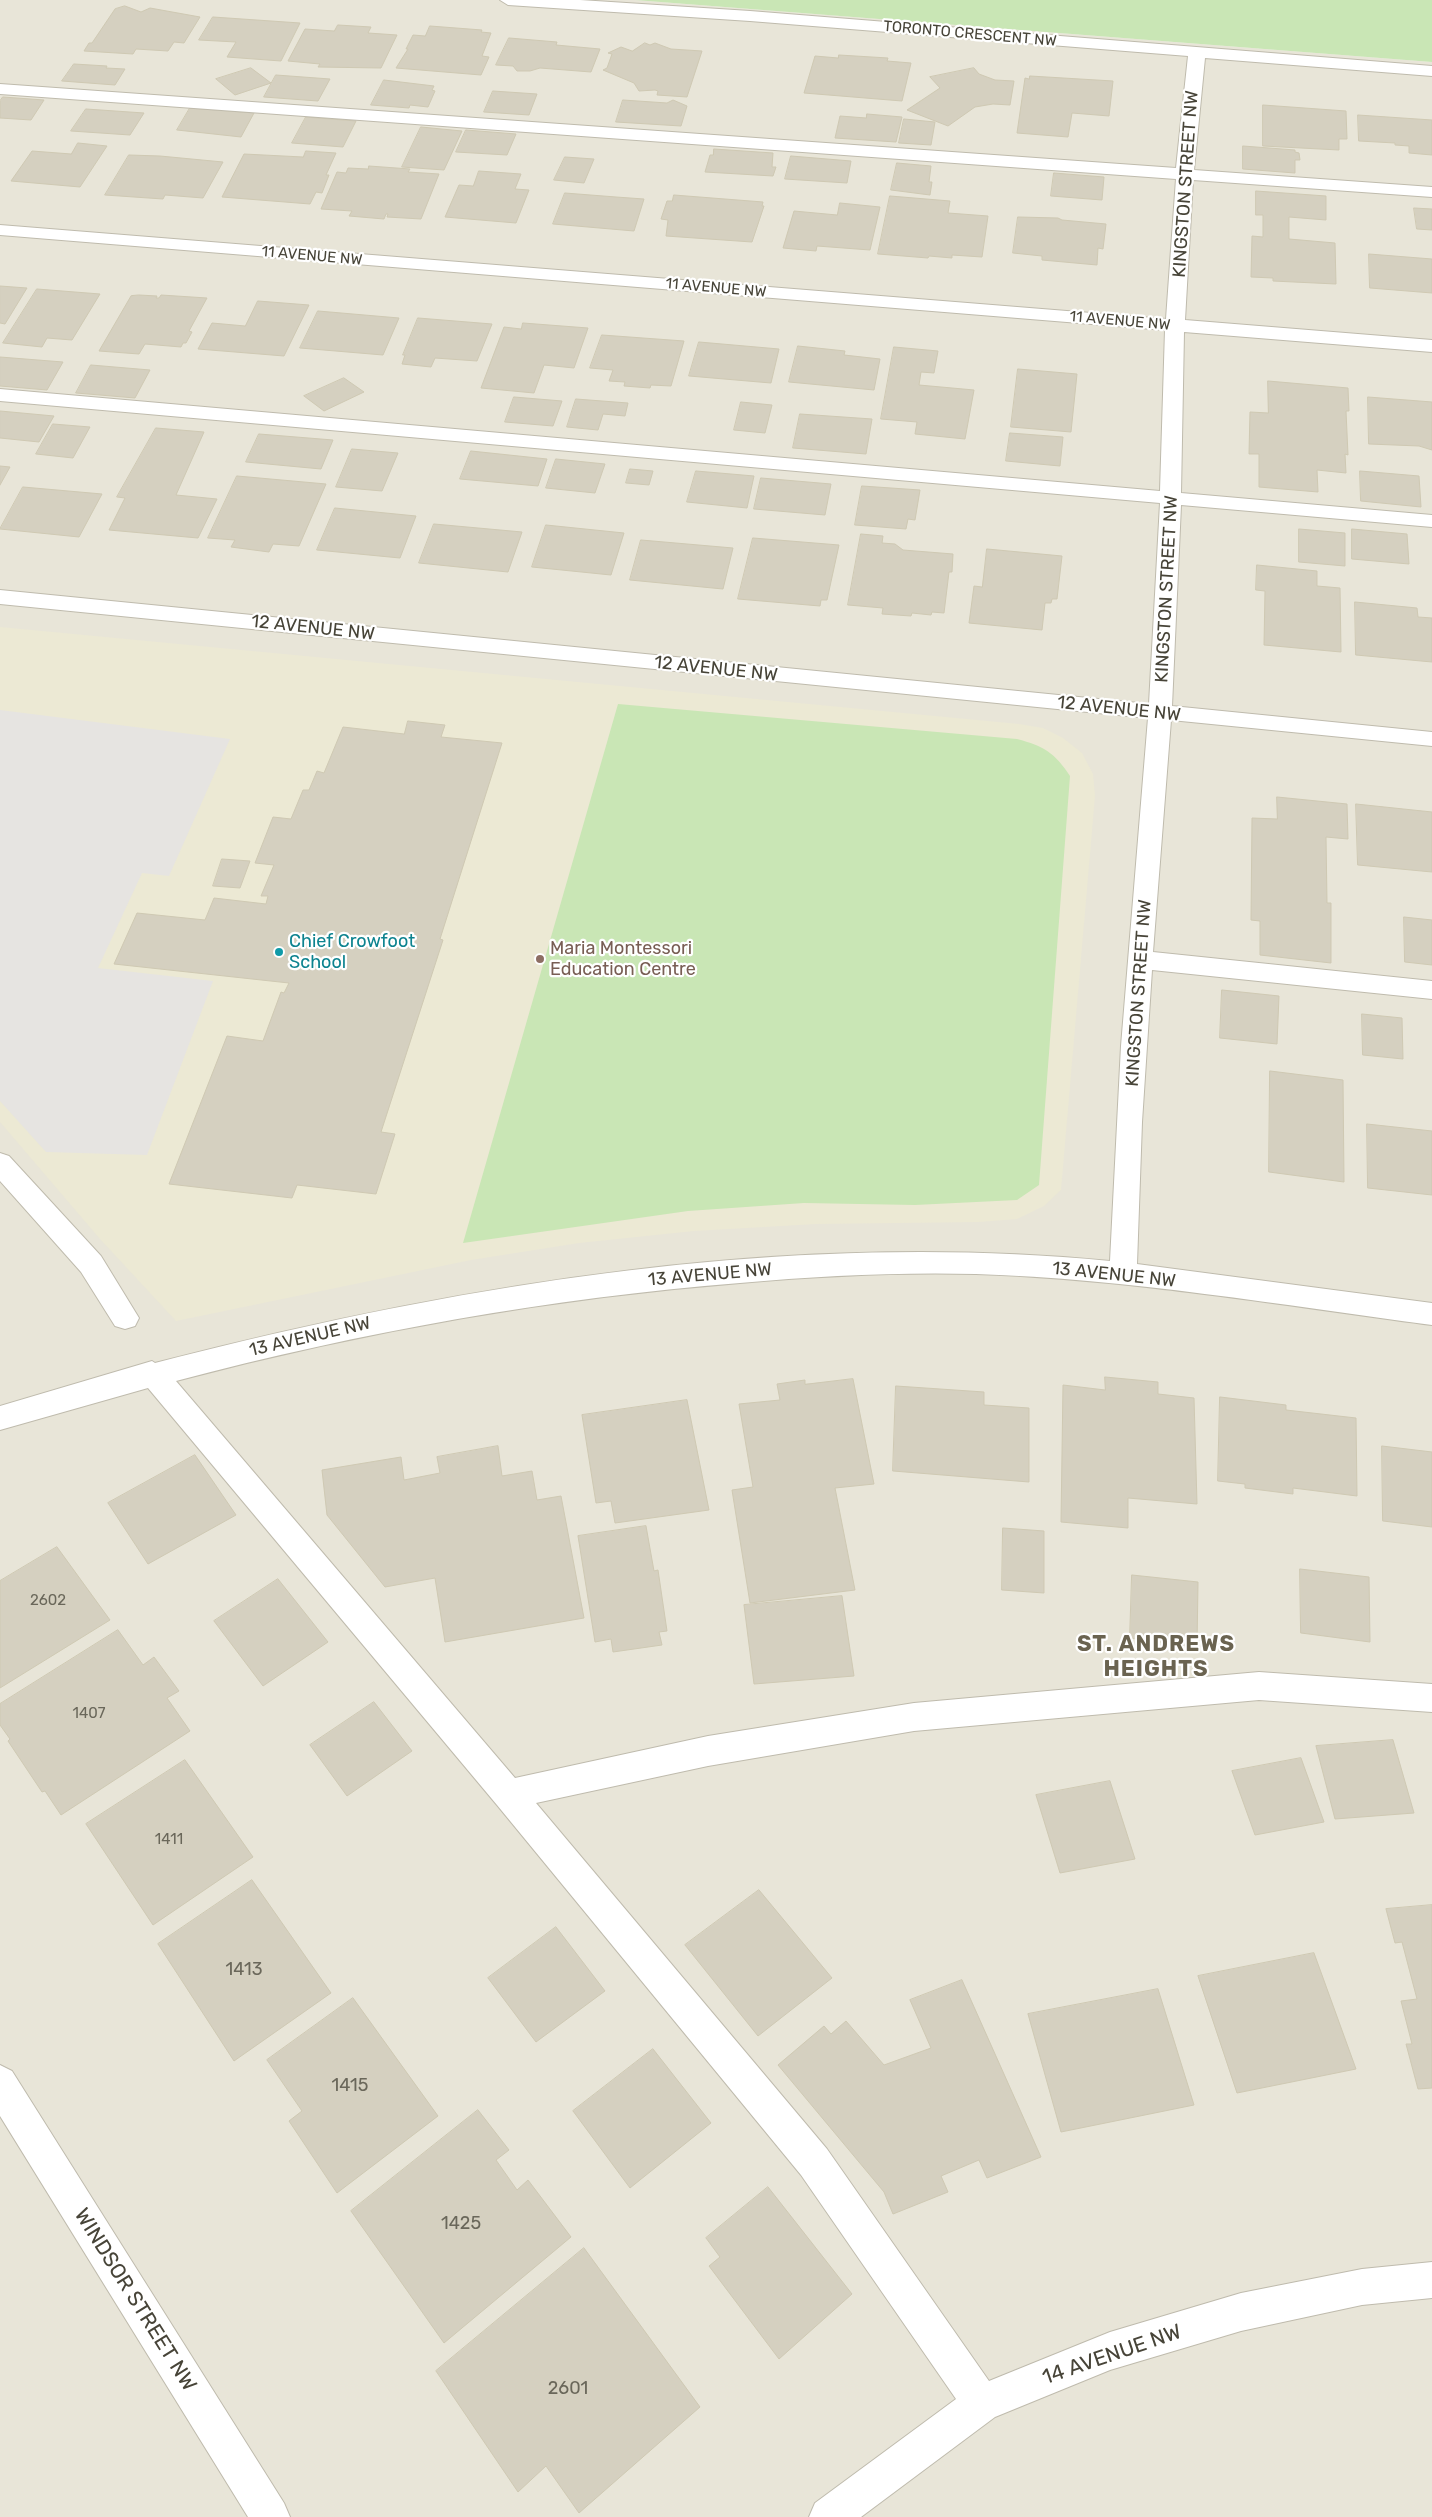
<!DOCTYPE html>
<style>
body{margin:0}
canvas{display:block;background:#f4f2ea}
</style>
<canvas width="1432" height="2517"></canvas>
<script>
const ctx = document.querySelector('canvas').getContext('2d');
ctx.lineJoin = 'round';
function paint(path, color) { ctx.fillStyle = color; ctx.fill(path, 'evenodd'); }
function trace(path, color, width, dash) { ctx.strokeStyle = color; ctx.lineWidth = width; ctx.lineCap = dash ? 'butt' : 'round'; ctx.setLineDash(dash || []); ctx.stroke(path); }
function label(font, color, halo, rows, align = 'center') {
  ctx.font = font + ' Rubik,sans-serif'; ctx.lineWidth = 4.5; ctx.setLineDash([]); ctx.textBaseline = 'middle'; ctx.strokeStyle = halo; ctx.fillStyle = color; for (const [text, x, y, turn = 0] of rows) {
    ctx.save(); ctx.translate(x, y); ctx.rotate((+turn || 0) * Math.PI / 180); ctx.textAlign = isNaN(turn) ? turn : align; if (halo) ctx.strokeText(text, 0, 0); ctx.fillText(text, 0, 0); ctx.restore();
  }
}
paint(new Path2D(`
 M 0,0 L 635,0 L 1432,62 L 1432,2517 L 0,2517 Z`), '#e8e5d8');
paint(new Path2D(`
 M 0,627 L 1019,724 L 1043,728 L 1063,738 L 1082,753 L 1093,774 L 1095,796 L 1061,1190 L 1044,1206 L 1017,1219 L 979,1222 L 816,1224 L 694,1231 L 579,1243 L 471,1260 L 176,1321 L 100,1239 L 0,1122 Z`), '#ece9d4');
paint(new Path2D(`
 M 635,0 L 1432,0 L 1432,62 Z
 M 618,704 L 1017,739 C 1044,746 1055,753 1070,776 L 1039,1185 L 1017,1200 L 915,1205 L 804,1203 L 688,1211 L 463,1243 Z`), '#c9e6b5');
paint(new Path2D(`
 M 0,710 L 230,739 L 169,876 L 142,873 L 98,968 L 213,981 L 147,1155 L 46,1152 L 0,1101 Z`), '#e6e4e1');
const building = new Path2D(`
 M 125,6 L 141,12 L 150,8 L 200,17 L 184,43 L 174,42 L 168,51 L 136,49 L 133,54 L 84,51 L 89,43 L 92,43 L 115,9 Z
 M 213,17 L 300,23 L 281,61 L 227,57 L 236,42 L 199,40 Z
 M 338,25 L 371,27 L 368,33 L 397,35 L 381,68 L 318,67 L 320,64 L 288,61 L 305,29 L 334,31 Z
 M 430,26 L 482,30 L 481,32 L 491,33 L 482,56 L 489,57 L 481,75 L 396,68 L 408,49 L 406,49 L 413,35 L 425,36 Z
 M 509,38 L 557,42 L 556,45 L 600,49 L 591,72 L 540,68 L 530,71 L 517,71 L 513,66 L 496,65 Z
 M 645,43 L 650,45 L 655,43 L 671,49 L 702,51 L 687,97 L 657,95 L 658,91 L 655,90 L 639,91 L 634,83 L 603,70 L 607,68 L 612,54 L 608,53 L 621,47 L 632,51 Z
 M 839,55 L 888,58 L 887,61 L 911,63 L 902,101 L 804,93 L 815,56 L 838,58 Z
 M 74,64 L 107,66 L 106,68 L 125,69 L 115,85 L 62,81 Z
 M 251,68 L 271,83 L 235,95 L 216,79 Z
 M 974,68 L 979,74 L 995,80 L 1014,81 L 1010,105 L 993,104 L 975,107 L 948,126 L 907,110 L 940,88 L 930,77 Z
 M 276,75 L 330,79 L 318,101 L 264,97 Z
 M 1030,76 L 1113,81 L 1109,116 L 1072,113 L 1068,137 L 1017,133 L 1025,78 L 1029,79 Z
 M 384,80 L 434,86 L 432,90 L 435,91 L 428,107 L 410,105 L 409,108 L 371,105 Z
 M 493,91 L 537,94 L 529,115 L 484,112 Z
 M 3,97 L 44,100 L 31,120 L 0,118 L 0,101 Z
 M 623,100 L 667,103 L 673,100 L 687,106 L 681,126 L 616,122 Z
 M 1263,105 L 1346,111 L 1347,139 L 1339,139 L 1339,150 L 1263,146 Z
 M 190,108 L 254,113 L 241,137 L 177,130 Z
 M 86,109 L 144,113 L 130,135 L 71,131 Z
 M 867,114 L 902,117 L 896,142 L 835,138 L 840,116 L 866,118 Z
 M 1358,115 L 1432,120 L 1432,155 L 1409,153 L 1409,146 L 1395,145 L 1395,143 L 1359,141 Z
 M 306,117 L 356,121 L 343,147 L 292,143 Z
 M 904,119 L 935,122 L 931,145 L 899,143 Z
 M 421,127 L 462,131 L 444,170 L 402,167 Z
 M 466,130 L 516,134 L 507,155 L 456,152 Z
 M 78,143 L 107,146 L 80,187 L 11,181 L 32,151 L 71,154 Z
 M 1243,146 L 1295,150 L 1295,152 L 1299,153 L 1300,160 L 1295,160 L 1295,173 L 1243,169 Z
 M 714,149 L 773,153 L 772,167 L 776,167 L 773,176 L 705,172 L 710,155 L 713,155 Z
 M 306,151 L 336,153 L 326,175 L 329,175 L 322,193 L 316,192 L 310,204 L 222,197 L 244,154 L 303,157 Z
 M 129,155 L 160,156 L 223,162 L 203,198 L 165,195 L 163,199 L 105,195 Z
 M 791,156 L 851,161 L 847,183 L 785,179 Z
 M 565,157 L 594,159 L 584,183 L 554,180 Z
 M 897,163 L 931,166 L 929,182 L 932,182 L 930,195 L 891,190 Z
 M 369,166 L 410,169 L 408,172 L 439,174 L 421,219 L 387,217 L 388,214 L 386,214 L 384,219 L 349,216 L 352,211 L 321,209 L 337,172 L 346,173 L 348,168 L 368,169 Z
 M 479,171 L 521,174 L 515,189 L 529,190 L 516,223 L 445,217 L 459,185 L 473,186 Z
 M 1054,173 L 1104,177 L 1102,200 L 1051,196 Z
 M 1256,191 L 1326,196 L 1326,220 L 1289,217 L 1289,239 L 1335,243 L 1336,284 L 1273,281 L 1273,278 L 1251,277 L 1252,236 L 1263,237 L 1263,215 L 1256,215 Z
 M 565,193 L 616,197 L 644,199 L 634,231 L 553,224 Z
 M 674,195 L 763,202 L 762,206 L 764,206 L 752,242 L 666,236 L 668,220 L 661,219 L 667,201 L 672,201 Z
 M 890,196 L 950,201 L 948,213 L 988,216 L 982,257 L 952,255 L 952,258 L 929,256 L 928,258 L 878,254 Z
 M 840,203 L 880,207 L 870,250 L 817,246 L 816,251 L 783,248 L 794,211 L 837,215 Z
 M 1414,208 L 1432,209 L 1432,230 L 1417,229 Z
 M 1018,217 L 1058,218 L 1062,220 L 1106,224 L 1103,249 L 1098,248 L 1097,265 L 1042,260 L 1042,256 L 1013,253 Z
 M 1369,254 L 1432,259 L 1432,293 L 1370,288 Z
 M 0,286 L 27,288 L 5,324 L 0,323 Z
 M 37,289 L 100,294 L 72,340 L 47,338 L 42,347 L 3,343 Z
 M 139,295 L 157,296 L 156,298 L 159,298 L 161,295 L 207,298 L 189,331 L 192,332 L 186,343 L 183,343 L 181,347 L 145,344 L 139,354 L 99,351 L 131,296 Z
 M 258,301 L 309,305 L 284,356 L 198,349 L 212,323 L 245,326 Z
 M 318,311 L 399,318 L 383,355 L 300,348 Z
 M 418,318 L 492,324 L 477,361 L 435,358 L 431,367 L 402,364 L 405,355 L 403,355 Z
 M 523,323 L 588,328 L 574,368 L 544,365 L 534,393 L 481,388 L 504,327 L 521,329 Z
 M 602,335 L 684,341 L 671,386 L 651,385 L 650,388 L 624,386 L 625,382 L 609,381 L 613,370 L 590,368 Z
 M 699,342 L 779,349 L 771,383 L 689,376 Z
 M 798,346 L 845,351 L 844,355 L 880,359 L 874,390 L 789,382 Z
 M 894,347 L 938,351 L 934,373 L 921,372 L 919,385 L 974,390 L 965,439 L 915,434 L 917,422 L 881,419 Z
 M 0,357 L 63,362 L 47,390 L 0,386 Z
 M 91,365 L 150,370 L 135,398 L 76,393 Z
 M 1018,369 L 1077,374 L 1071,432 L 1011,427 Z
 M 344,378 L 364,392 L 324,411 L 304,396 Z
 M 1268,381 L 1348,388 L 1349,411 L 1346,411 L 1348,455 L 1345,454 L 1346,473 L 1317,470 L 1318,492 L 1259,487 L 1259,454 L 1249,454 L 1250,412 L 1268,413 Z
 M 514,397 L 562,401 L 553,426 L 505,422 Z
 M 1368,397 L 1432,402 L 1432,450 L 1419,446 L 1369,444 Z
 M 576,399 L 628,403 L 625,416 L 603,414 L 598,430 L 567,427 Z
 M 741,402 L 772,405 L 765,433 L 734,430 Z
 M 0,411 L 54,416 L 39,442 L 0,438 Z
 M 800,414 L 872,419 L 866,454 L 793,448 Z
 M 53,424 L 90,427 L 73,458 L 36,454 Z
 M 156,428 L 204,432 L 176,495 L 217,499 L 198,538 L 109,530 L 125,498 L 117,497 Z
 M 1010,433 L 1063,437 L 1060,466 L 1006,461 Z
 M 259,434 L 333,440 L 321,469 L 246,462 Z
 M 352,449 L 398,453 L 382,491 L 336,487 Z
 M 471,451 L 547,459 L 538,486 L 460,479 Z
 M 556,459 L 605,464 L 595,493 L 546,488 Z
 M 0,466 L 10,467 L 0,485 Z
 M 630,469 L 653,471 L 649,485 L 626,483 Z
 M 696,471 L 754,476 L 747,508 L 687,502 Z
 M 1360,471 L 1419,476 L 1421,507 L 1361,501 Z
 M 237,476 L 326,484 L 299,546 L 273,544 L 269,552 L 231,547 L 235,540 L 208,538 Z
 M 761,478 L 831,484 L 825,515 L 754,509 Z
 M 862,486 L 920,490 L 915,520 L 908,519 L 906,529 L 855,525 Z
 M 23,487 L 102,494 L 79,537 L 0,529 Z
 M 335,508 L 416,516 L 400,558 L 317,550 Z
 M 434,524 L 522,532 L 508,572 L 419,563 Z
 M 546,525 L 624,533 L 611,575 L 532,567 Z
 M 1299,529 L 1345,533 L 1345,566 L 1299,562 Z
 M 1352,529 L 1407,534 L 1409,564 L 1352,559 Z
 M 861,534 L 883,536 L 882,543 L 895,544 L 903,550 L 953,554 L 952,572 L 949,572 L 944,613 L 932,612 L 931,615 L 912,613 L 911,616 L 882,614 L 883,608 L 848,605 Z
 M 753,538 L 839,545 L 827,600 L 821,600 L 820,606 L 738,599 Z
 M 641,540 L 733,548 L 723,589 L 630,580 Z
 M 987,549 L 1062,556 L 1057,599 L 1052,599 L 1051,603 L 1045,603 L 1042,630 L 969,623 L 974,586 L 982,587 Z
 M 1257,565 L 1317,571 L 1317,586 L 1340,588 L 1341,652 L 1264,645 L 1265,591 L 1256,590 Z
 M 1355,602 L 1417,608 L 1418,617 L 1432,618 L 1432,662 L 1356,655 Z
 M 408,721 L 445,725 L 441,737 L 502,743 L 440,939 L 443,940 L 381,1132 L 395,1134 L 376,1194 L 297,1185 L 292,1198 L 169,1184 L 227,1036 L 263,1041 L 281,992 L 284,993 L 289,983 L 114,964 L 137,913 L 205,920 L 214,898 L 266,904 L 268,896 L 261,896 L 274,865 L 255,863 L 273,817 L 291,819 L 303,790 L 309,790 L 317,771 L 324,773 L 343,727 L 404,734 Z
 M 1277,797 L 1347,804 L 1348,839 L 1326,837 L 1327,903 L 1331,903 L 1331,963 L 1260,955 L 1260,921 L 1251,920 L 1252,818 L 1277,819 Z
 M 1356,804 L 1432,812 L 1432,872 L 1358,865 Z
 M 222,859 L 250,861 L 240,888 L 213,886 Z
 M 1404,917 L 1432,920 L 1432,965 L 1405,962 Z
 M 1222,990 L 1279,996 L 1277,1044 L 1220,1038 Z
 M 1362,1014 L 1402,1018 L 1403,1059 L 1363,1055 Z
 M 1270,1071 L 1343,1080 L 1344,1182 L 1269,1172 Z
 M 1367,1124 L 1432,1131 L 1432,1195 L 1368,1188 Z
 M 1105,1377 L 1158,1382 L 1158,1394 L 1194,1398 L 1197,1504 L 1128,1498 L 1128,1528 L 1061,1522 L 1063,1385 L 1105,1390 Z
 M 853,1379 L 874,1484 L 835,1488 L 855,1590 L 750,1603 L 732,1490 L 753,1487 L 739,1404 L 780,1400 L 777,1384 L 805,1380 L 805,1384 Z
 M 896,1386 L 984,1392 L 984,1405 L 1029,1408 L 1029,1482 L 893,1471 Z
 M 1220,1397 L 1286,1405 L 1286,1410 L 1356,1418 L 1357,1496 L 1293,1488 L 1293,1494 L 1245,1488 L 1245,1484 L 1218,1481 Z
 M 687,1400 L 709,1510 L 615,1523 L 611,1501 L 596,1503 L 582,1415 Z
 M 498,1446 L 502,1476 L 532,1471 L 537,1500 L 561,1496 L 584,1618 L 445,1642 L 435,1578 L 385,1587 L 327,1515 L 322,1470 L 401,1457 L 404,1480 L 440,1473 L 437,1457 Z
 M 1382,1446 L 1432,1452 L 1432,1527 L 1383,1521 Z
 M 195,1455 L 236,1515 L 148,1564 L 108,1503 Z
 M 646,1526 L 654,1571 L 658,1570 L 667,1631 L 659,1632 L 662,1645 L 613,1652 L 611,1639 L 595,1642 L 578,1536 Z
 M 1003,1528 L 1044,1531 L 1044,1593 L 1002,1590 Z
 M 57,1547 L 110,1620 L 0,1688 L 0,1581 Z
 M 1300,1569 L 1369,1577 L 1370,1642 L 1301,1633 Z
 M 1132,1575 L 1198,1582 L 1197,1647 L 1130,1638 Z
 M 278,1579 L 328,1642 L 263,1686 L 214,1621 Z
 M 842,1596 L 854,1676 L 754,1684 L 744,1605 Z
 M 118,1630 L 143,1665 L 154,1657 L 179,1691 L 167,1698 L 190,1731 L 61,1815 L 45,1791 L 42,1792 L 8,1741 L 10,1739 L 0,1725 L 0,1704 Z
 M 374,1702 L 412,1751 L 347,1796 L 310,1745 Z
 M 1393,1740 L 1414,1813 L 1335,1819 L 1316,1746 Z
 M 1301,1758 L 1324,1822 L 1255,1835 L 1232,1771 Z
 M 185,1760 L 253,1857 L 153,1925 L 86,1824 Z
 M 1110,1781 L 1135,1859 L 1060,1873 L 1036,1795 Z
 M 252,1880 L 331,1993 L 234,2061 L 158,1944 Z
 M 759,1890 L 832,1978 L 758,2036 L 685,1945 Z
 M 1432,1905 L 1432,2088 L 1418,2089 L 1406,2044 L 1412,2044 L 1401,2001 L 1417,1999 L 1402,1942 L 1395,1943 L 1386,1909 Z
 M 556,1927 L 605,1991 L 536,2042 L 488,1978 Z
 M 1314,1953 L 1356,2069 L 1237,2093 L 1198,1976 Z
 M 962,1980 L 1041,2157 L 987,2178 L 979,2160 L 941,2176 L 948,2192 L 893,2214 L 884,2192 L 778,2065 L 824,2026 L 831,2034 L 846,2021 L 884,2065 L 931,2048 L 910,2000 Z
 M 1158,1989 L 1194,2105 L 1061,2132 L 1028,2014 Z
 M 353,1998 L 438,2116 L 337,2193 L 289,2121 L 302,2111 L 267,2060 Z
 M 653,2049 L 711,2123 L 630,2188 L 573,2111 Z
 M 478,2110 L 509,2150 L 496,2160 L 517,2190 L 528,2180 L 571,2237 L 444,2343 L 351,2211 Z
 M 768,2187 L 852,2294 L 779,2359 L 709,2266 L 720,2257 L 706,2238 Z
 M 584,2248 L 700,2407 L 579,2513 L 546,2466 L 518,2492 L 436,2371 Z`);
paint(building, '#d5d0c0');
trace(building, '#cfc9b3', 1);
const minor = new Path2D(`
 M 500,0 L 580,0 L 750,11 L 1432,66 L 1432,76 L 1205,58 L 1194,170 L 1432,187 L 1432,197 L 1193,180 L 1185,320 L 1432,340 L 1432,352 L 1184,332 L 1181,493 L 1432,515 L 1432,527 L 1181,505 L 1172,706 L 1432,732 L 1432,746 L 1171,720 L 1153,952 L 1432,981 L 1432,999 L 1152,970 L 1142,1122 L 1137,1264 L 1432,1303 L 1432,1325 C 1281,1305 1129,1279 976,1274 C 898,1272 818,1276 740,1283 C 550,1298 361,1332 176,1381 L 515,1778 L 708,1736 L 914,1703 L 1259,1672 L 1432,1684 L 1432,1712 L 1259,1700 L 914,1731 L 708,1766 L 536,1803 L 827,2149 L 989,2381 L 1110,2332 L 1241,2293 L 1362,2269 L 1432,2262 L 1432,2298 L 1362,2305 L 1241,2331 L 1110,2370 L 995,2417 L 861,2517 L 809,2517 L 815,2503 L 956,2399 L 801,2175 L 497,1805 L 148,1388 L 0,1430 L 0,1406 L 152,1361 L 155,1363 C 463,1283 792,1230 1110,1261 L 1121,1046 L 1148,718 L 0,604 L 0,590 L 1149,704 L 1160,503 L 0,401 L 0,389 L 1160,491 L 1165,330 L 0,235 L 0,225 L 1166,319 L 1176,179 L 0,94 L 0,84 L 1176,168 L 1188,56 L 750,21 L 508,5 Z
 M 0,1153 L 9,1156 L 101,1256 L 139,1318 L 135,1326 L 125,1329 L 115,1326 L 81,1272 L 0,1181 Z
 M 0,2065 L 12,2071 L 284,2503 L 290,2517 L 248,2517 L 0,2116 Z`);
trace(minor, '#bfbbad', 2);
paint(minor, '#fff');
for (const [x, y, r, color] of [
 [279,952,5,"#0f9aa8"],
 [540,959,5,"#8d6e63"]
]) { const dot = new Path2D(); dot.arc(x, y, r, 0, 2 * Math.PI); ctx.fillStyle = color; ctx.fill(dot); trace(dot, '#fff', 2); }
label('15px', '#474438', '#fff', [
 ["TORONTO CRESCENT NW",970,34,5],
 ["11 AVENUE NW",312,256,5],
 ["11 AVENUE NW",716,288,5],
 ["11 AVENUE NW",1120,321,5]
]);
label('15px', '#6a675a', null, [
 ["2602",48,1601],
 ["1407",89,1714],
 ["1411",169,1840]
]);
label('18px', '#474438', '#fff', [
 ["KINGSTON STREET NW",1186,184,-86],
 ["KINGSTON STREET NW",1167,589,-87],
 ["12 AVENUE NW",313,628,6],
 ["12 AVENUE NW",716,669,6],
 ["12 AVENUE NW",1119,709,6],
 ["KINGSTON STREET NW",1139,993,-86],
 ["13 AVENUE NW",710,1275,-5],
 ["13 AVENUE NW",1114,1275,6],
 ["13 AVENUE NW",310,1337,-13]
]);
label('18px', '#0d838f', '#fff', [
 ["Chief Crowfoot",289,942],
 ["School",289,963]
], 'left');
label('18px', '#785e54', '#fff', [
 ["Maria Montessori",550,949],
 ["Education Centre",550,970]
], 'left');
label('18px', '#6a675a', null, [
 ["1413",244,1970],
 ["1415",350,2086],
 ["1425",461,2224],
 ["2601",568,2389]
]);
label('21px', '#474438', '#fff', [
 ["WINDSOR STREET NW",135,2300,58],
 ["14 AVENUE NW",1112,2355,-19]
]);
ctx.letterSpacing = '1px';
label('bold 22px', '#6a6350', '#fff', [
 ["ST. ANDREWS",1156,1645],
 ["HEIGHTS",1156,1670]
]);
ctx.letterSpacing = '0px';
</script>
